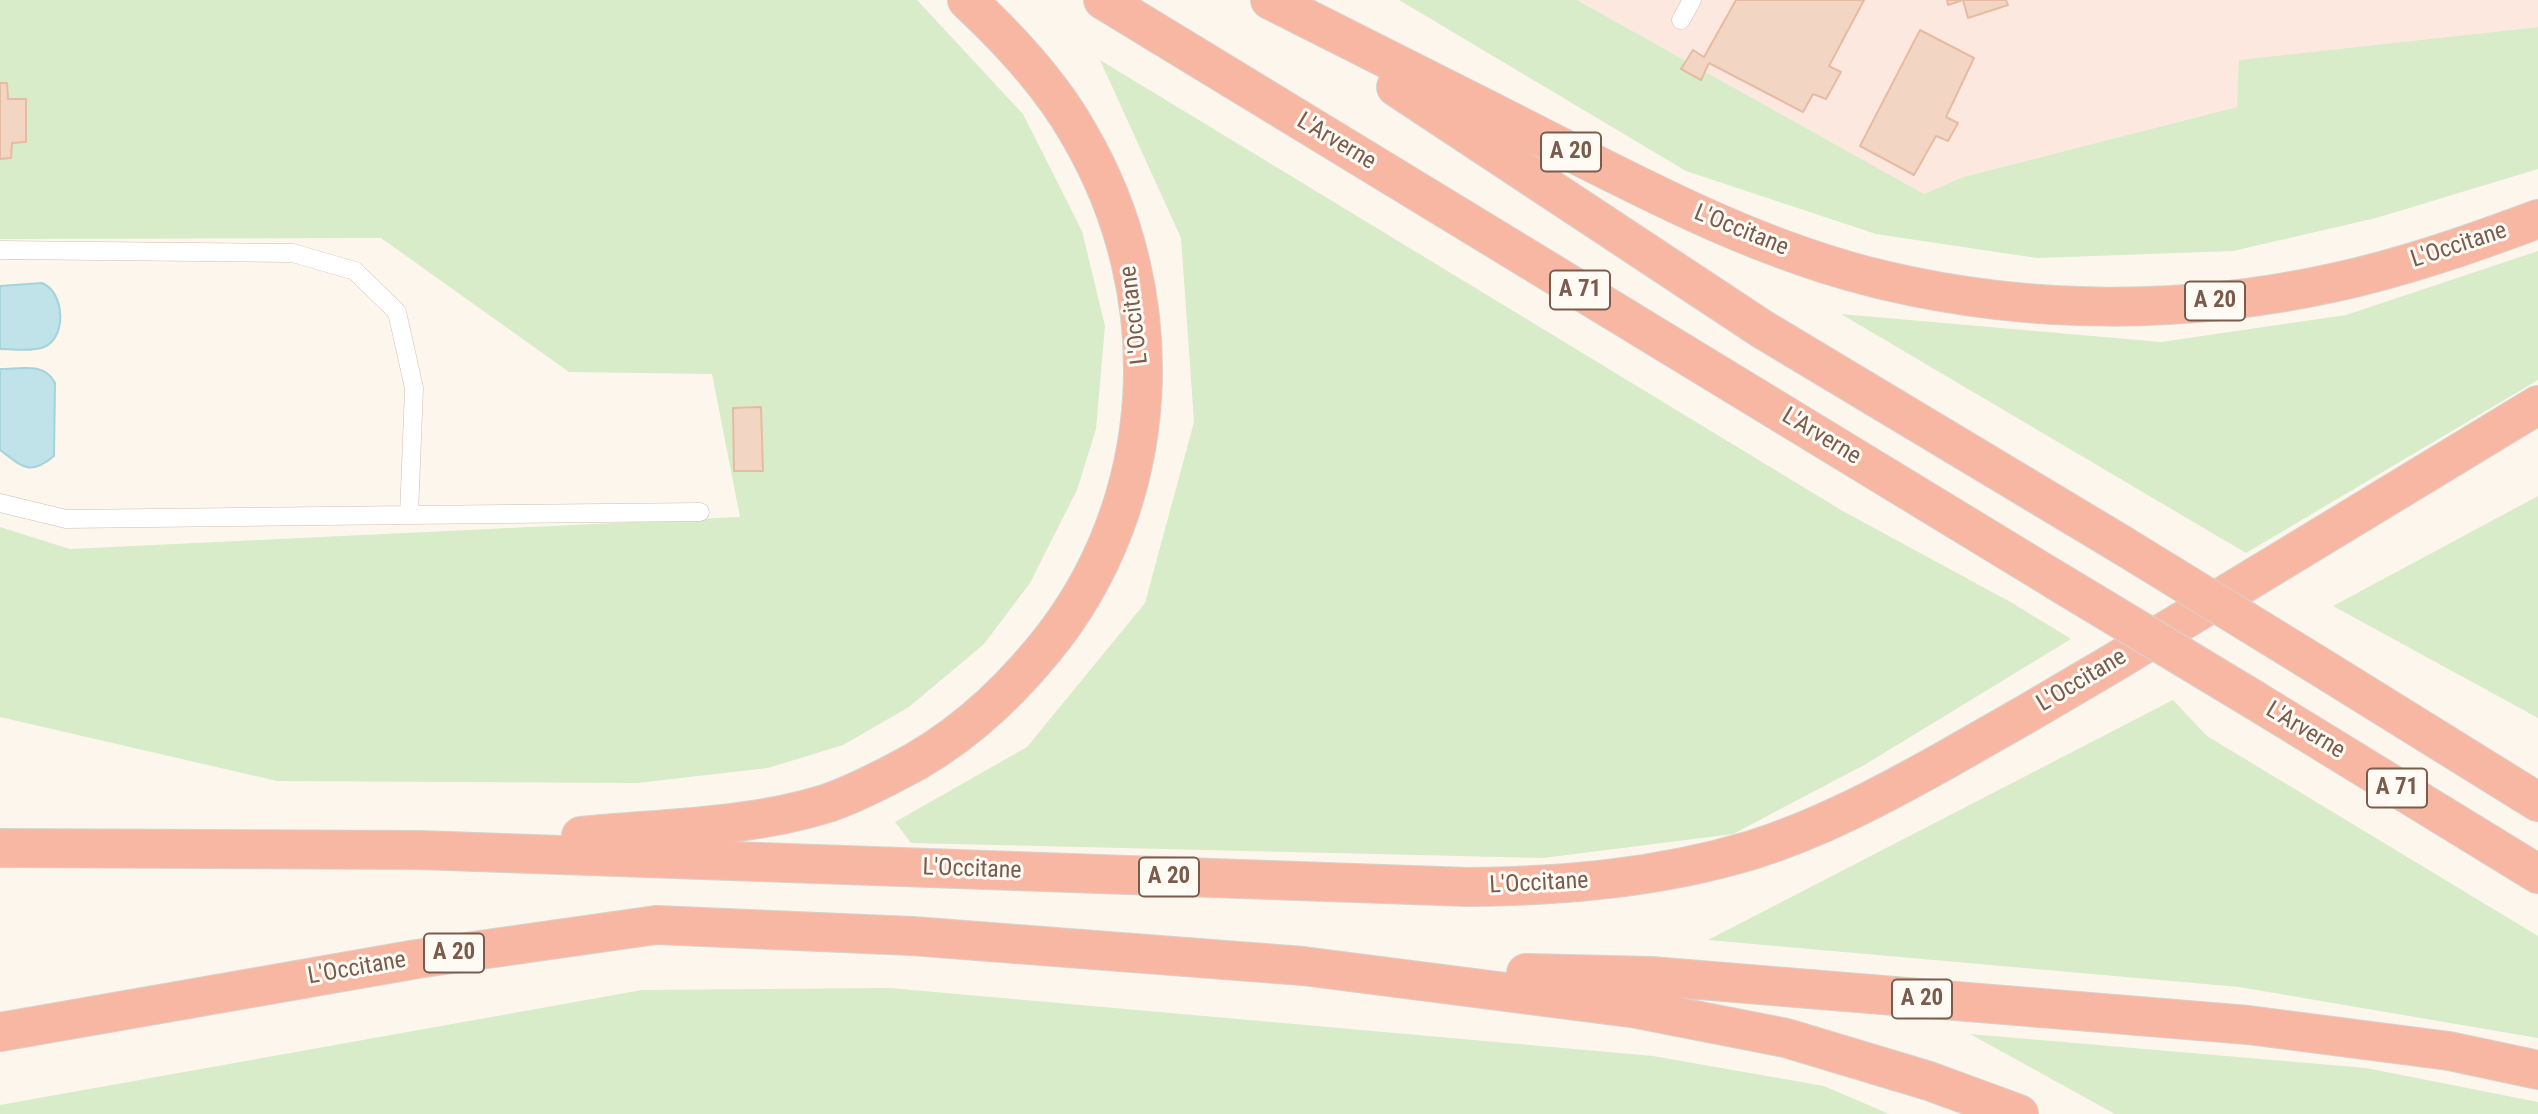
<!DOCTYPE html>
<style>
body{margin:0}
canvas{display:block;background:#fdf6ec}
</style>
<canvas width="2538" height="1114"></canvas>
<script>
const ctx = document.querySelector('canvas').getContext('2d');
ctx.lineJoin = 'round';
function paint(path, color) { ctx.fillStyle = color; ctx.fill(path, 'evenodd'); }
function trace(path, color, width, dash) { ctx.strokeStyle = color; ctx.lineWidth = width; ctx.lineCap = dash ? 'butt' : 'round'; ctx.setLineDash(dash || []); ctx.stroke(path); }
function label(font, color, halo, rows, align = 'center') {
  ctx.font = font + ' "Roboto Condensed",sans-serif'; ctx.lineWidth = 6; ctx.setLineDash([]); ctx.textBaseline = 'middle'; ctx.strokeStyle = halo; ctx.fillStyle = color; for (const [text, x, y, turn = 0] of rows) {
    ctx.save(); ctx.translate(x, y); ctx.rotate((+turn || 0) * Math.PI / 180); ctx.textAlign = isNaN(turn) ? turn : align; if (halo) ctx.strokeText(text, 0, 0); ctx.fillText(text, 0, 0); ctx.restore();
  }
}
paint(new Path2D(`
 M 1577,0 L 2538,0 L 2538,27 L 2240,60 L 2237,107 L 1963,177 L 1924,194 Z`), '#fde8e0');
paint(new Path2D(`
 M 0,0 L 917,0 L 1023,114 L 1082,231 L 1105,326 L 1096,429 L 1077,490 L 1030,583 L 984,644 L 909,707 L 843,745 L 768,768 L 637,783 L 277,781 L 0,717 L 0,527 L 70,549 L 740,517 L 712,374 L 569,372 L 381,238 L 0,239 Z
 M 1399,0 L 1577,0 L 1924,194 L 1963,177 L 2237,107 L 2239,60 L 2538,27 L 2538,169 L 2376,218 L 2233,251 L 2037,258 L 1876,234 L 1686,171 Z
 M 1100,60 L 1841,510 L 2014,604 L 2071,639 L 1866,764 L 1733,834 L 1543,858 L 911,843 L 895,822 L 1027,747 L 1145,603 L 1194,422 L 1181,238 Z
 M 2538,251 L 2538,380 L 2246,553 L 1841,314 L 2161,342 L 2346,315 Z
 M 2538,496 L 2538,718 L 2333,606 Z
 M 2173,700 L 2207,736 L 2538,936 L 2538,1038 L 2239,987 L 1708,940 Z
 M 890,988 L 1653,1056 L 1824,1086 L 1889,1114 L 0,1114 L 0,1105 L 642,990 Z
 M 1970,1034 L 2366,1068 L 2538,1102 L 2538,1114 L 2115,1114 Z`), '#d8ecc9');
const water = new Path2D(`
 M 42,283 C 65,292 67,338 44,347 C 33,352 13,349 0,349 L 0,286 Z
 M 0,369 C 21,369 45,362 55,383 L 54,456 C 29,477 22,466 0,450 Z`);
paint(water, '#bfe3e8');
trace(water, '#a5d3da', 2);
const building = new Path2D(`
 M 1736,0 L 1864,0 L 1829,66 L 1841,72 L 1826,99 L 1813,94 L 1803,112 L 1709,63 L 1701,80 L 1681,69 L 1693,50 L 1704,57 Z
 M 1947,0 L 2006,0 L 2008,5 L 1968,18 L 1963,0 L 1948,5 Z
 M 1920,30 L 1974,58 L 1946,117 L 1958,123 L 1948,141 L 1936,136 L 1914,175 L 1860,146 Z
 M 0,83 L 7,83 L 8,99 L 26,99 L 26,142 L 12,143 L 11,158 L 0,159 Z
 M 761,407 L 763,471 L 734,471 L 733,408 Z`);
paint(building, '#f3d5c3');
trace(building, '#e6bba3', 2);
const lane = new Path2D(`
 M 1681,20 L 1692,0
 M 0,250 L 293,253 L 355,271 L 397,312 L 414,388 L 409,515 L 66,519 L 0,503
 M 409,515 L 700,512`);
const highway = new Path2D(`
 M 1103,0 L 2057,581
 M 1270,0 C 1367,49 1463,97 1559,146 C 1663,199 1769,253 1883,280 C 2030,315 2185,315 2332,283 C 2402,268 2471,244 2538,219
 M 1396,87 L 1762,329 L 2122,545
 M 2314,663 L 2538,802
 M 2256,701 L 2538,874
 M 581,836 C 663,828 749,828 828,803 C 851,795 875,783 896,772 C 954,743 1004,698 1044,649 C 1164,503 1174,296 1079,134 C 1051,84 1009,39 967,0
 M 0,848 L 419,850 L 1468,887 C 1564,886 1659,878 1752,850 C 1819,829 1881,796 1942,762 C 1999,730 2056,697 2113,663 C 2254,577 2396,491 2538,405
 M 1526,973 L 1651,976 L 2248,1025 L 2449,1051 L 2538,1070
 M 0,1032 L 417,959 L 656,925 L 912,936 L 1303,966 L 1638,1009 L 1786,1038 L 1929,1081 L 2019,1114`);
trace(lane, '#d1beb0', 19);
trace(highway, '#dad1cd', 40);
trace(lane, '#fff', 18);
trace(highway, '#f7b7a3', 38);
const highwayBridge = new Path2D(`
 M 2122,545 L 2314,663
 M 2057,581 L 2256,701`);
trace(highwayBridge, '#dad1cd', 40, []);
trace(highwayBridge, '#f7b7a3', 38);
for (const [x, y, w] of [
 [1571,152,60],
 [1580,290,60],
 [2215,301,60],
 [2397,788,60],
 [1169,877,60],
 [454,953,60],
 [1922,999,60]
]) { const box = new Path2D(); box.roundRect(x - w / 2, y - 19.5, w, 39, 5); ctx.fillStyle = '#fffaf3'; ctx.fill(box); trace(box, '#7a5c4d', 2); }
label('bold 23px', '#7a5c4d', null, [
 ["A 20",1571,152],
 ["A 71",1580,290],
 ["A 20",2215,301],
 ["A 71",2397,788],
 ["A 20",1169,877],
 ["A 20",454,953],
 ["A 20",1922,999]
]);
label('24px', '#7a5c4d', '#fffaf3', [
 ["L'Arverne",1336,142,31],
 ["L'Occitane",1741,231,22],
 ["L'Occitane",2459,246,-18],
 ["L'Occitane",1135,315,-97],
 ["L'Arverne",1821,437,31],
 ["L'Occitane",2082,681,-31],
 ["L'Arverne",2305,731,31],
 ["L'Occitane",972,870,2],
 ["L'Occitane",1539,884,-3],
 ["L'Occitane",357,969,-10]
]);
</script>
